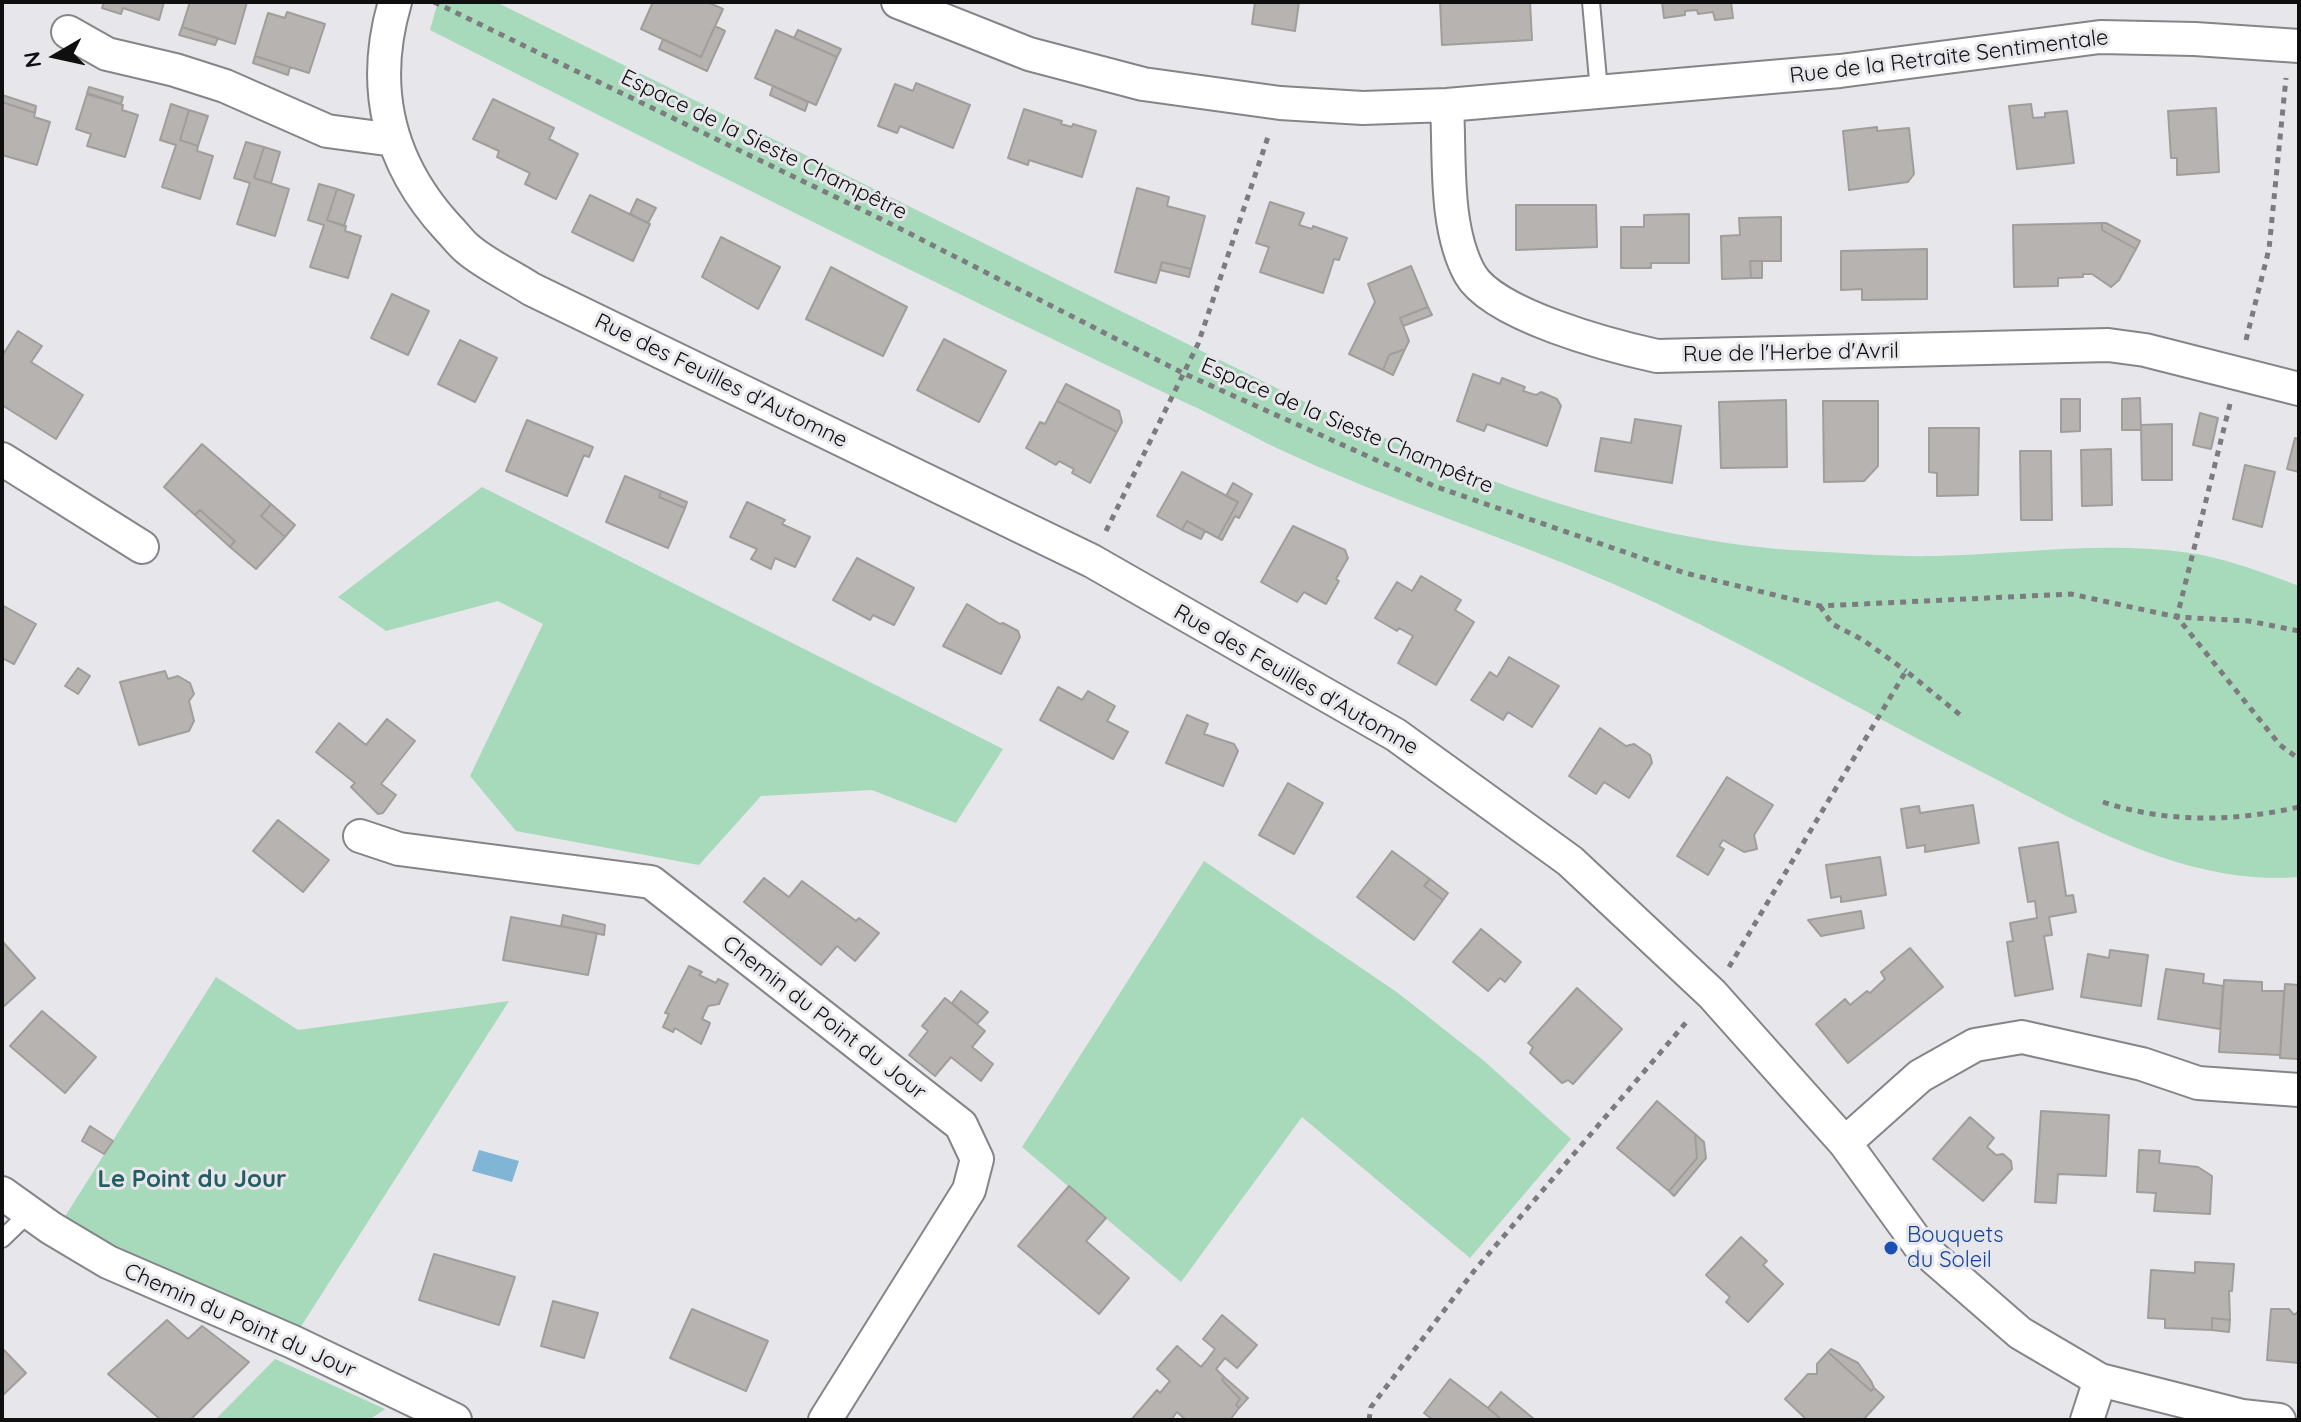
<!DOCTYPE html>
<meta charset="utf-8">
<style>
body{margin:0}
#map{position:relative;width:2301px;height:1422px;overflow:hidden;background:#e6e6eb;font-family:Quicksand,sans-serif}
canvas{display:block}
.frame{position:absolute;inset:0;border:4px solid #0f0f10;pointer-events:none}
.north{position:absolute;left:16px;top:16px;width:80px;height:80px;-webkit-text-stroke:6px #e6e6eb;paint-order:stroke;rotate:261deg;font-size:22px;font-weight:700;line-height:32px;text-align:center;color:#0f0f10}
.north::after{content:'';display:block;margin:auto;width:28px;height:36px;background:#0f0f10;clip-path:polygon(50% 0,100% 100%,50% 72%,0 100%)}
</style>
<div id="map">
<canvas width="2301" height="1422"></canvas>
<div class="frame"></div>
<div class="north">N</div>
</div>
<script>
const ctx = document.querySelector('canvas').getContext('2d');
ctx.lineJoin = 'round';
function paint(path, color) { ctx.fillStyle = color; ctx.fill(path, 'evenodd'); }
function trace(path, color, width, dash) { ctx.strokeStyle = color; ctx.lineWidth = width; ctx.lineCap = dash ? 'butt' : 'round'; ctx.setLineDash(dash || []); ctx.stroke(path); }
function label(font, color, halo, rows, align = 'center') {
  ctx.font = font + ' Quicksand,sans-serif'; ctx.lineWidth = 6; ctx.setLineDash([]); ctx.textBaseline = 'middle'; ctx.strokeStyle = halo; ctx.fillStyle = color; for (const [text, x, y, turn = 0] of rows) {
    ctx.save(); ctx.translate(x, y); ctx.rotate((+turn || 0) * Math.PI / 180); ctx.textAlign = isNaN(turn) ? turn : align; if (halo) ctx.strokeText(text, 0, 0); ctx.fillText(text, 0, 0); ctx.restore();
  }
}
paint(new Path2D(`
 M 438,2 L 496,2 L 1321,410 C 1475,479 1636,542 1807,551 C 1849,553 1892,557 1935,556 C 2017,554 2101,541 2183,552 C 2223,557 2262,572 2299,586 L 2299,877 C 2182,886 2080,822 1980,771 C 1872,716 1767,656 1658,604 C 1539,548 1413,510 1294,456 C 1256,439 1220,418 1182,401 C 929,281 679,156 430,30 Z
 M 482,487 L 1003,749 L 956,823 L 872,790 L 761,796 L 699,865 L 516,831 L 470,776 L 543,624 L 498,601 L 386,631 L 338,597 Z
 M 1204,861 L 1398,993 L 1483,1060 L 1571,1139 L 1470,1258 L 1302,1117 L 1181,1282 L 1022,1147 Z
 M 216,977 L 298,1030 L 509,1001 L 300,1328 L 201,1284 L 94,1255 L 54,1234 Z
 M 275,1359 L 385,1409 L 369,1420 L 215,1420 Z`), '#a7d9bb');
paint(new Path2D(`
 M 479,1150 L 519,1161 L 512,1182 L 472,1171 Z`), '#80b5d6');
const building = new Path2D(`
 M 104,2 L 164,2 L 159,20 L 123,8 L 121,14 L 102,8 Z
 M 190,2 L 247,2 L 235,44 L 182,27 Z
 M 653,2 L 707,2 L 723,9 L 701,57 L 641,29 Z
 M 1255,2 L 1299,2 L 1295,31 L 1252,24 Z
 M 1440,2 L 1530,2 L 1532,40 L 1442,45 Z
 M 1662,2 L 1731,2 L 1733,18 L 1715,20 L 1713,12 L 1698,14 L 1697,10 L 1685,11 L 1685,15 L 1664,18 Z
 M 287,12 L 325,24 L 309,73 L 255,56 L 268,13 L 285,18 Z
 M 715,26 L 725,31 L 707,71 L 659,49 L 663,39 L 701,57 Z
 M 182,27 L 218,38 L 215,45 L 179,35 Z
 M 776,30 L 837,57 L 816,105 L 755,78 Z
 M 798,30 L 841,49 L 837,57 L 794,38 Z
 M 255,56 L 290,67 L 288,75 L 253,63 Z
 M 916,83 L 970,105 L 953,148 L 900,126 L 897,133 L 878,126 L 895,84 L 913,91 Z
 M 773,86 L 808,102 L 805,111 L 770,95 Z
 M 89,87 L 123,97 L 121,104 L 87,93 Z
 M 87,94 L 123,105 L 122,110 L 138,115 L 125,157 L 87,146 L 91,134 L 76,129 Z
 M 2,95 L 36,106 L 35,113 L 2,102 Z
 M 493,99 L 554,128 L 549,139 L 578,154 L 556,199 L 525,184 L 530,173 L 497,157 L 499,151 L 473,139 Z
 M 2,102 L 35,113 L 34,117 L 50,122 L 37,165 L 2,155 Z
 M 171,104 L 189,110 L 180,140 L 198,146 L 197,151 L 213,156 L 200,199 L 162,187 L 176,145 L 160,140 Z
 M 2031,104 L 2033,118 L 2045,117 L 2045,113 L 2067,111 L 2074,163 L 2017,169 L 2009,106 Z
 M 2216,108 L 2219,172 L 2177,175 L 2177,158 L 2171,158 L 2168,111 Z
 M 1024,109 L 1062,121 L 1061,124 L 1072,127 L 1073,124 L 1096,131 L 1082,177 L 1029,160 L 1028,165 L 1008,158 Z
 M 189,110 L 208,116 L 198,146 L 180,140 Z
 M 1877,127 L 1877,131 L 1909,128 L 1914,174 L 1908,182 L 1849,190 L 1843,131 Z
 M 246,142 L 264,147 L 254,178 L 289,189 L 275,236 L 237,224 L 250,183 L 234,178 Z
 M 264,147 L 280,152 L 271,183 L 254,178 Z
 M 319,184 L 337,189 L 327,220 L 346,226 L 345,231 L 361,236 L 348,278 L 310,267 L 324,225 L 308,220 Z
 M 1137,188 L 1169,197 L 1167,206 L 1205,216 L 1191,269 L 1162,262 L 1156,283 L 1115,272 Z
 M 337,189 L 354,195 L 344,226 L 327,220 Z
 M 590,195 L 650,224 L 633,261 L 572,232 Z
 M 637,199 L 656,208 L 648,223 L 630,214 Z
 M 1270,202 L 1304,213 L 1299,225 L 1312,229 L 1313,226 L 1347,238 L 1339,260 L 1334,259 L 1323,293 L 1260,272 L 1269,247 L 1256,243 Z
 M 1516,205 L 1596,205 L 1597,247 L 1516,250 Z
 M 1689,214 L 1689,263 L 1651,263 L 1651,268 L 1621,268 L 1621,227 L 1644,227 L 1644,215 Z
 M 1781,217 L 1781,261 L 1750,261 L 1751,278 L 1722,279 L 1721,236 L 1740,235 L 1739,218 Z
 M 2102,223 L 2102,230 L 2136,249 L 2119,280 L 2111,287 L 2092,274 L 2083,274 L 2083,277 L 2058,278 L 2058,286 L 2014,287 L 2013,225 Z
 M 2102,223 L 2106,223 L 2140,241 L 2136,249 L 2102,230 Z
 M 721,237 L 780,267 L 758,309 L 702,277 Z
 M 1927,249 L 1927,299 L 1862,300 L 1862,289 L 1841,290 L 1841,251 Z
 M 1750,261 L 1762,261 L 1762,278 L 1751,278 Z
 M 1162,262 L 1191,269 L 1189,277 L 1160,270 Z
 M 1411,266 L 1428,307 L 1400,318 L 1409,341 L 1405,349 L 1389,355 L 1383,370 L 1349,354 L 1375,302 L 1368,284 Z
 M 831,267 L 907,307 L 883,356 L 806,319 Z
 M 392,294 L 429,311 L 408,355 L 371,338 Z
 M 1428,307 L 1432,315 L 1403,326 L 1400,318 Z
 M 18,331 L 42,346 L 31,362 L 83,395 L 56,439 L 2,405 L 2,356 Z
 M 944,339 L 1006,371 L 979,422 L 917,390 Z
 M 460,340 L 497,358 L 475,402 L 438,384 Z
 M 1405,349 L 1393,375 L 1383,370 L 1389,355 Z
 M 1473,374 L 1500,384 L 1502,378 L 1525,387 L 1523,391 L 1536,395 L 1541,392 L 1557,399 L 1561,406 L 1547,446 L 1487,424 L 1484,431 L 1457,421 Z
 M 1066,384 L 1119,411 L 1122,422 L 1117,432 L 1057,401 Z
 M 2140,398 L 2141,430 L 2122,430 L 2122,399 Z
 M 2061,399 L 2080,399 L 2080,431 L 2061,432 Z
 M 1786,400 L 1787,467 L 1721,468 L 1719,402 Z
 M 1057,401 L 1117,432 L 1090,483 L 1072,473 L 1074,469 L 1059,461 L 1056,465 L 1026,448 L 1040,422 L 1045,424 Z
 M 1823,401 L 1878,401 L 1878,466 L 1864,481 L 1824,482 Z
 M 2200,413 L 2218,418 L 2211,449 L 2193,445 Z
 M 1635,419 L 1681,426 L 1672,483 L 1595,471 L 1601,438 L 1631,443 Z
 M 527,420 L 593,447 L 589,457 L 584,455 L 567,496 L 506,471 Z
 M 2172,424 L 2172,480 L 2142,480 L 2141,425 Z
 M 1929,428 L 1979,428 L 1978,495 L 1937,496 L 1937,473 L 1929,472 Z
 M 2295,438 L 2299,439 L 2299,472 L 2287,469 Z
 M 202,444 L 271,504 L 261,516 L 285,537 L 256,569 L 230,547 L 235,541 L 200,510 L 195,515 L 164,487 Z
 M 2111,449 L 2112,505 L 2082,506 L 2081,450 Z
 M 2020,451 L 2051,451 L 2052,520 L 2021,520 Z
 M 2245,465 L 2275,472 L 2262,527 L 2233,519 Z
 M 1182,472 L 1238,502 L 1218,538 L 1187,521 L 1182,530 L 1157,516 Z
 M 625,476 L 661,491 L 659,497 L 685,508 L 668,548 L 606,522 Z
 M 1233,483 L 1252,494 L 1239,518 L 1235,516 L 1222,540 L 1218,538 L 1238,502 L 1226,496 Z
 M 661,491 L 687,502 L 685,508 L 659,497 Z
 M 747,502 L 785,520 L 782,524 L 810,537 L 795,567 L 775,558 L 771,569 L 751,559 L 757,549 L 730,537 Z
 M 271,504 L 295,525 L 285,537 L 261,516 Z
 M 200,510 L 235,541 L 230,547 L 195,515 Z
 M 1187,521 L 1205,531 L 1201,539 L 1182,530 Z
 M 1293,526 L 1345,550 L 1348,558 L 1336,579 L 1339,581 L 1326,604 L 1304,592 L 1297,602 L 1261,582 Z
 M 857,558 L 914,588 L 894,625 L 873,615 L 870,620 L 833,600 Z
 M 1421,576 L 1461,600 L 1455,610 L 1474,622 L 1436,685 L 1398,663 L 1413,636 L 1399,628 L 1397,631 L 1375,618 L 1397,582 L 1412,591 Z
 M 967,604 L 1000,624 L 1003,623 L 1018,631 L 1020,637 L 1001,674 L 943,646 Z
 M 2,605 L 36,624 L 14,664 L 2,658 Z
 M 1509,657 L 1559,686 L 1532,727 L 1508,712 L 1503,720 L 1471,700 L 1490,672 L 1497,677 Z
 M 78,668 L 90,676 L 78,694 L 65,686 Z
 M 165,671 L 168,679 L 178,676 L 190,683 L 194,694 L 189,701 L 194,721 L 189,731 L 139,745 L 120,682 Z
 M 1058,687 L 1082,700 L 1088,691 L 1115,706 L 1107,721 L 1128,732 L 1113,759 L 1040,720 Z
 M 1187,715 L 1208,724 L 1204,734 L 1234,744 L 1238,751 L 1223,786 L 1166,763 Z
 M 387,719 L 415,741 L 381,784 L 396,795 L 383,813 L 378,814 L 351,787 L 355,783 L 316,752 L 339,723 L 366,745 Z
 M 1600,728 L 1626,746 L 1634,744 L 1650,755 L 1652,763 L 1629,798 L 1604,782 L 1596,794 L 1569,776 Z
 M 1727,777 L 1773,805 L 1754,835 L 1757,849 L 1744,852 L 1723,840 L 1719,846 L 1724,849 L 1708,875 L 1677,856 Z
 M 1288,783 L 1323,803 L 1294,854 L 1259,835 Z
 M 1973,805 L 1979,843 L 1925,852 L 1925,845 L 1907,848 L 1901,809 L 1919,806 L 1920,813 Z
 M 278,820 L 329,860 L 303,892 L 253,851 Z
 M 2058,842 L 2066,896 L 2073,895 L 2076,912 L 2049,917 L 2052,935 L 2044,936 L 2053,989 L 2015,996 L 2007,942 L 2013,941 L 2010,923 L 2037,918 L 2035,901 L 2028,902 L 2019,848 Z
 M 1392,851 L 1430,879 L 1424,886 L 1443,900 L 1414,940 L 1357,897 Z
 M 1880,857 L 1886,895 L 1841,902 L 1841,896 L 1831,898 L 1826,865 Z
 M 764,878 L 789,897 L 802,881 L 856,921 L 859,918 L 879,933 L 855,961 L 837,946 L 821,965 L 744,902 Z
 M 1430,879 L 1448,893 L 1443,900 L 1424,886 Z
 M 1861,911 L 1864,928 L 1821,936 L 1808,920 Z
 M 563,915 L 605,925 L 604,935 L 561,926 Z
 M 511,917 L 597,933 L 588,975 L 503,960 Z
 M 1481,929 L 1521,962 L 1505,982 L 1500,978 L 1488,991 L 1453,962 Z
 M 3,942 L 35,978 L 2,1008 L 2,943 Z
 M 1910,948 L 1943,987 L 1848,1063 L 1816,1024 L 1845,999 L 1850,1005 L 1867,991 L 1870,993 L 1885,979 L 1881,972 Z
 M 2110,950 L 2148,955 L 2141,1006 L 2081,997 L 2088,954 L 2109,958 Z
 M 689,966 L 702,972 L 699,975 L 716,983 L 718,979 L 728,984 L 719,1004 L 708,1006 L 702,1019 L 710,1023 L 701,1044 L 675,1028 L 673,1032 L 663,1027 L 669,1014 L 665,1013 Z
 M 2166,969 L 2204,974 L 2203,983 L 2223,986 L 2220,1029 L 2158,1019 Z
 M 2224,980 L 2262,982 L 2262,991 L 2284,991 L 2280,1055 L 2219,1052 Z
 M 2285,984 L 2299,985 L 2299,1059 L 2280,1058 Z
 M 1577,988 L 1622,1029 L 1573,1084 L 1568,1080 L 1562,1083 L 1530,1053 L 1533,1047 L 1528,1043 Z
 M 961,991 L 988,1012 L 977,1024 L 952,1003 Z
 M 945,998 L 985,1031 L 972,1047 L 993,1064 L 981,1081 L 951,1057 L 935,1076 L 909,1055 L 928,1031 L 922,1026 Z
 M 42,1011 L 96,1057 L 65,1093 L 10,1046 Z
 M 1657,1101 L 1695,1134 L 1697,1158 L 1669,1191 L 1617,1148 Z
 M 2041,1111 L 2109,1115 L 2106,1176 L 2058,1174 L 2056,1203 L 2035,1202 Z
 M 1970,1117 L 1994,1138 L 1987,1147 L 1996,1155 L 2003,1154 L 2011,1161 L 2012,1169 L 1983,1201 L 1933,1159 Z
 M 90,1126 L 113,1141 L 104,1154 L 82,1141 Z
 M 1695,1134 L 1704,1142 L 1706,1158 L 1674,1196 L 1669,1191 L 1697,1158 Z
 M 2139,1150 L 2160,1151 L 2159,1163 L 2198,1167 L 2212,1176 L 2210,1214 L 2154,1211 L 2156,1193 L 2137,1192 Z
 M 1069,1186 L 1106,1218 L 1086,1241 L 1129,1278 L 1099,1314 L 1018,1246 Z
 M 1741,1237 L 1767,1261 L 1763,1265 L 1783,1284 L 1748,1322 L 1726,1302 L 1730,1297 L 1706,1275 Z
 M 434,1254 L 515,1277 L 499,1325 L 419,1300 Z
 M 2195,1262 L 2234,1264 L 2232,1291 L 2229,1291 L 2230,1320 L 2212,1318 L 2212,1330 L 2165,1328 L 2165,1319 L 2148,1318 L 2151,1270 L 2195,1273 Z
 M 553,1301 L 598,1313 L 584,1358 L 541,1346 Z
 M 692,1309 L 768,1341 L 746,1391 L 670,1358 Z
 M 2271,1309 L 2289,1309 L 2294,1315 L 2299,1311 L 2299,1363 L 2267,1360 Z
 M 1222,1315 L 1257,1345 L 1237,1368 L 1225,1358 L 1216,1369 L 1224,1377 L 1222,1380 L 1240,1399 L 1236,1405 L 1239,1408 L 1230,1420 L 1186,1420 L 1177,1412 L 1171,1420 L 1131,1420 L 1157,1390 L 1160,1393 L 1170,1381 L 1157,1369 L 1177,1346 L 1201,1367 L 1206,1361 L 1215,1349 L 1203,1339 Z
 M 2212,1318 L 2230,1320 L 2229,1332 L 2212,1330 Z
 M 167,1320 L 188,1339 L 202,1326 L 249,1362 L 190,1420 L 161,1420 L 108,1374 Z
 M 2,1348 L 26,1373 L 2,1396 Z
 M 1831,1349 L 1858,1363 L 1871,1381 L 1874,1388 L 1871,1391 L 1828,1352 Z
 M 1828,1352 L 1871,1391 L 1874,1388 L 1884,1397 L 1863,1420 L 1807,1420 L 1785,1399 L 1808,1374 L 1817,1374 L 1817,1364 Z
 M 1224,1377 L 1248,1398 L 1239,1408 L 1236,1405 L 1240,1399 L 1222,1380 Z
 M 1450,1379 L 1488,1408 L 1502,1420 L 1433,1420 L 1424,1413 Z
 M 1501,1392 L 1534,1419 L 1502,1420 L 1488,1408 Z`);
paint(building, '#b7b3b1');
trace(building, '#a19d9b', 2);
const lane = new Path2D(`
 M 1591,2 L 1599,91
 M 2,1239 L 29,1213`);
const street = new Path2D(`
 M 395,2 C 370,87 388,163 448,228 C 455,235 461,244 469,250 C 487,265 511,276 531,289 L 1092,561 L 1396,735 L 1570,861 L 1712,994 L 1845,1143 L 1919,1245 L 2020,1333 L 2100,1380 L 2242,1416 L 2279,1420
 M 898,2 L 1029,54 L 1143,84 L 1280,103 L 1363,108 L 1447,105 L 1840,71 L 2100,37 L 2195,39 L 2299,46
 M 68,32 L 107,54 L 175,70 L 225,86 L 327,131 L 394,140
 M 1447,105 C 1450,158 1444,227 1470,274 C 1493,315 1611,346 1657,356 L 2108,345 L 2145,350 L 2299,389
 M 2,459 L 142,547
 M 360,836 L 399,849 L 651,882 L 961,1125 L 977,1159 L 969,1190 L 825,1420
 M 1845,1143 L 1920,1076 L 1975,1045 L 2022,1037 L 2142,1064 L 2198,1083 L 2299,1090
 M 2,1193 L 51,1228 L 108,1262 L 293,1342 L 455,1420
 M 2087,1420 L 2100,1380`);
trace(lane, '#848588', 20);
trace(street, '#848588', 36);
trace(new Path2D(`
 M 434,2 L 889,223 L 1185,374 L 1434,486 L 1685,573 L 1820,606 L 2071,594 L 2177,617 L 2280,745 L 2299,759
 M 2246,340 L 2269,249 L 2286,78
 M 2230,404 L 2177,617 L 2249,621 L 2299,631
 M 1106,531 L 1198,344 L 1269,134
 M 1820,606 L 1832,624 L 1863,640 L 1906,671
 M 2103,802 C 2166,823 2234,822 2299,807
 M 1729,967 L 1906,671 L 1964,718
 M 1369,1420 L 1371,1407 L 1474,1271 L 1689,1019`), '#7c7c7f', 5, [6, 6]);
trace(lane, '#fff', 16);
trace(street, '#fff', 32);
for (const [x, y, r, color] of [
 [1891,1248,8,"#1a4fb4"]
]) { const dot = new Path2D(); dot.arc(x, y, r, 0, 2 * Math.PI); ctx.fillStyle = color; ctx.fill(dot); trace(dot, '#e6e6eb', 3); }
label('22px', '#0f0f10', '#e6e6eb', [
 ["Rue de la Retraite Sentimentale",1949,57,-7],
 ["Espace de la Sieste Champêtre",764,145,26],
 ["Rue de l'Herbe d'Avril",1791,353,-1],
 ["Rue des Feuilles d'Automne",721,381,26],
 ["Espace de la Sieste Champêtre",1347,426,23],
 ["Rue des Feuilles d'Automne",1296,680,30],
 ["Chemin du Point du Jour",824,1018,38],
 ["Chemin du Point du Jour",240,1321,24]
]);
label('22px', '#164399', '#e6e6eb', [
 ["Bouquets",1907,1235],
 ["du Soleil",1907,1260]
], 'left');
label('bold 24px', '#225d61', '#e6e6eb', [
 ["Le Point du Jour",192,1180]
]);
</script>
